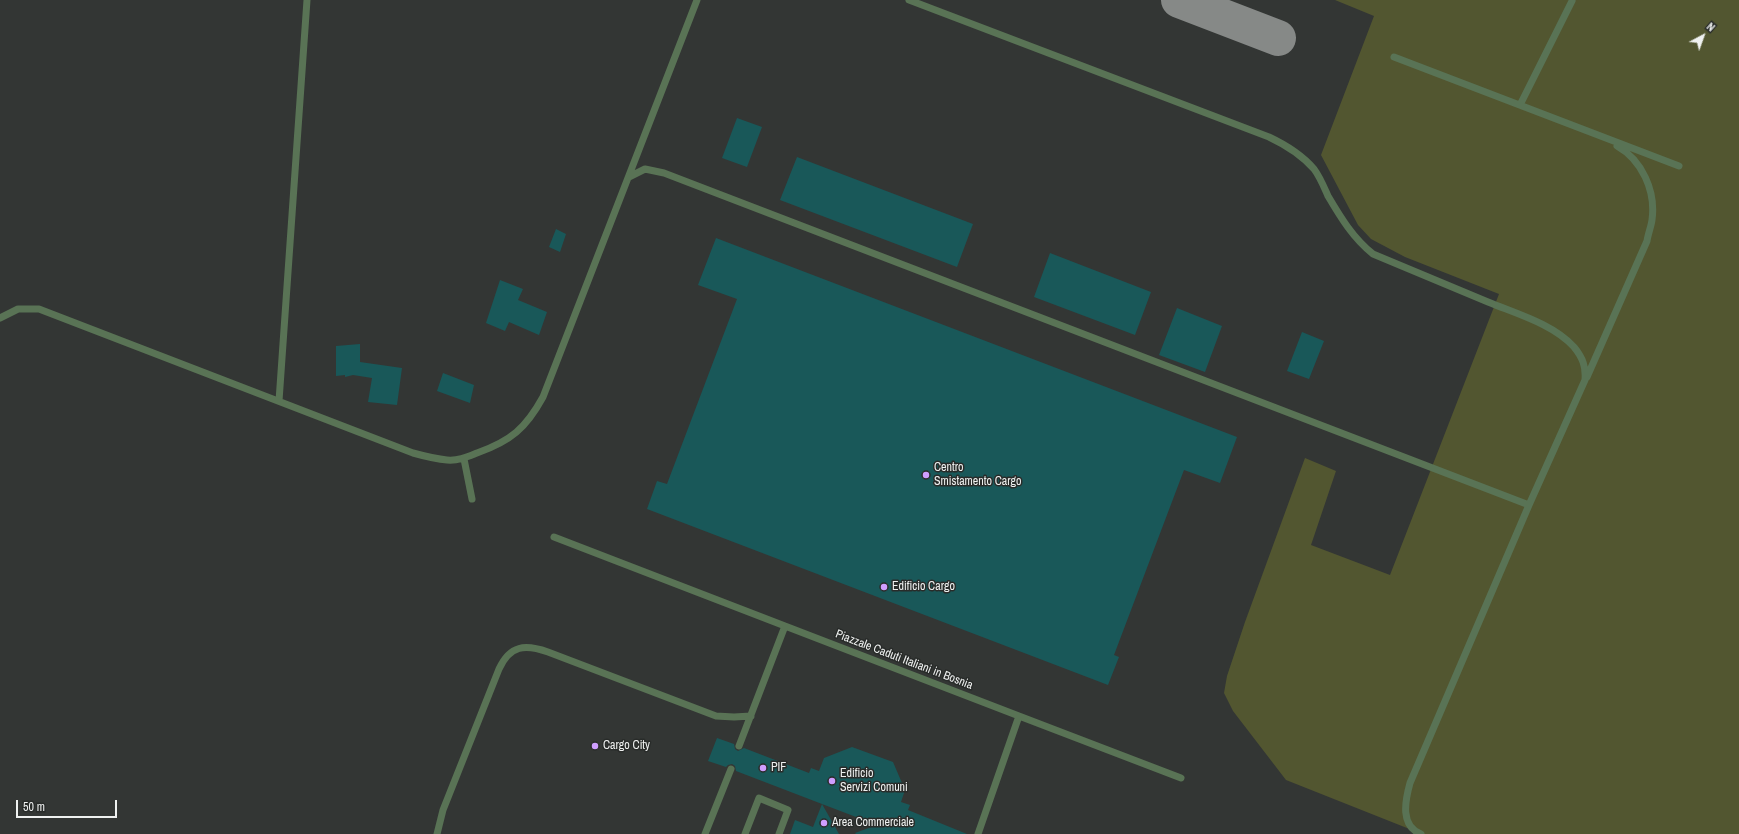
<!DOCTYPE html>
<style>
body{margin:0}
#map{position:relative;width:1739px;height:834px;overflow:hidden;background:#333634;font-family:"Archivo Narrow",sans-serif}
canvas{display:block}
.north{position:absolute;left:1683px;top:16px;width:40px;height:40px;-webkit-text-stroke:3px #292c2a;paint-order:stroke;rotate:41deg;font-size:11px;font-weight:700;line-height:16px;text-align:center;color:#eff1f0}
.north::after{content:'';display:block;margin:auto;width:14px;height:18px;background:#eff1f0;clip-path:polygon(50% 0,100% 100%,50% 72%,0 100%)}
.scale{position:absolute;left:16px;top:800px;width:101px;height:18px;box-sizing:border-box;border:2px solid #eff1f0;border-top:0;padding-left:5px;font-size:12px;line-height:14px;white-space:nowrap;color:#eff1f0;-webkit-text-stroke:3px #292c2a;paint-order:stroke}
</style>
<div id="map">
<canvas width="1739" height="834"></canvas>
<div class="north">N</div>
<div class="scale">50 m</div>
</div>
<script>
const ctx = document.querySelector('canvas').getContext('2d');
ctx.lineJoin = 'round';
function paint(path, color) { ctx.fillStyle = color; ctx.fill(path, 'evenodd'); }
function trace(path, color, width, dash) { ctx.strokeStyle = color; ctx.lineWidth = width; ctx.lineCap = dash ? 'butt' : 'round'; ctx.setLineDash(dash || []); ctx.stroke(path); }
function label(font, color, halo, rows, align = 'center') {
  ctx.font = font + ' "Archivo Narrow",sans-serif'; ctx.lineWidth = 3; ctx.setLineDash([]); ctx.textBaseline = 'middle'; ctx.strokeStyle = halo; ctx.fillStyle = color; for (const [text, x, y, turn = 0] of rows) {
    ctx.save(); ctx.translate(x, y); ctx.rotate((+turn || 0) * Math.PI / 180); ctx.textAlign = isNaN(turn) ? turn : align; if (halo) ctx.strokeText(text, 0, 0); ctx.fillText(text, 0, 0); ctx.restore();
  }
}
paint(new Path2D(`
 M 1335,0 L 1739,0 L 1739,834 L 1422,834 L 1286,780 L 1233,711 L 1224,693 L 1227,676 L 1245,622 L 1305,458 L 1336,471 L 1311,545 L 1390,575 L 1499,294 L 1405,257 L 1371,239 L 1358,225 L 1321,155 L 1374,16 Z`), '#525630');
trace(new Path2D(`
 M 1179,0 L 1278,38`), '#868987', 36);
paint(new Path2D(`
 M 737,118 L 762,127 L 747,167 L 722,158 Z
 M 797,157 L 973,224 L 957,267 L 780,200 Z
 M 556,229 L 566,234 L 560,252 L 549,247 Z
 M 716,238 L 1237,437 L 1220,483 L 1184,470 L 1114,655 L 1119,657 L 1108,685 L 647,509 L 657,481 L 667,484 L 737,299 L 698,285 Z
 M 1050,253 L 1151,292 L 1135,335 L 1034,297 Z
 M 500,280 L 523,289 L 518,300 L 547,312 L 539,335 L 509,322 L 505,331 L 486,323 Z
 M 1177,308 L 1222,326 L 1205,372 L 1159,355 Z
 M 1302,332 L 1324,341 L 1309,379 L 1287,371 Z
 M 360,344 L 360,362 L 402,368 L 397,405 L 368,402 L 372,378 L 353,375 L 345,377 L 345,375 L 336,376 L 336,346 Z
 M 443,373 L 474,385 L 470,403 L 437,391 Z
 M 717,738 L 734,744 L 735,749 L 738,751 L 744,748 L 809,773 L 811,768 L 819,771 L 824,758 L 852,747 L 893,762 L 905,790 L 901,802 L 910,805 L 908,810 L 967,834 L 856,834 L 855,833 L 877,825 L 822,804 L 839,834 L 790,834 L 795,820 L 813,827 L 822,804 L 736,771 L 735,766 L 732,764 L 728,765 L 726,767 L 708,761 Z`), '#195859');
trace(new Path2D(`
 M 909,0 L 1269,137 C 1286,145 1301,154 1314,169 C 1320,177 1324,187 1328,196 C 1341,218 1353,238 1373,254 C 1412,270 1450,286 1488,302 C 1517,314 1553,324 1574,347 C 1583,358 1586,367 1585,380 L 1529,505 L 1410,783 C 1405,801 1400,826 1421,834
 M 1394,57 L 1679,166
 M 1520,105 L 1572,1
 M 629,177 L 645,169 L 664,173 L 1529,505
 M 0,318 L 18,309 L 39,309 L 413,453 C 424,456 435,459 447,460 C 458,461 467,457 477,453 C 511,441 526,428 543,397 L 697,0
 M 1587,377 L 1647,241 C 1648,234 1651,227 1652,220 C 1656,191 1642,160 1617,146
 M 279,401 L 307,0
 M 464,459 L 472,499
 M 554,537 L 785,626
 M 1019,716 L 1181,778
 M 739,746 L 785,626 L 1019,716 L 978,834
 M 437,834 L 443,810 L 499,669 C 510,645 525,644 548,652 L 716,716 L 734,717 L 751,716
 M 705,834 L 731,769
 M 745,834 L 759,798 L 788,810 L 779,834`), '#597355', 7);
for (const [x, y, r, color] of [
 [926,475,4,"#cf9eff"],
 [884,587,4,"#cf9eff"],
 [595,746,4,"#cf9eff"],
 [763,768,4,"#cf9eff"],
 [832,781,4,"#cf9eff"],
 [824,823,4,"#cf9eff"]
]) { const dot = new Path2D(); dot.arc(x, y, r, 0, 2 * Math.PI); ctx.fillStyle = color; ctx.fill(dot); trace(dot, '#292c2a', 1.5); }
label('12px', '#eff1f0', '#292c2a', [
 ["Centro",934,468],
 ["Smistamento Cargo",934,482],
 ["Edificio Cargo",892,587],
 ["Cargo City",603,746],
 ["PIF",771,768],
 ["Edificio",840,774],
 ["Servizi Comuni",840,788],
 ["Area Commerciale",832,823]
], 'left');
label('12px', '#eff1f0', '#292c2a', [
 ["Piazzale Caduti Italiani in Bosnia",904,660,21]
]);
</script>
